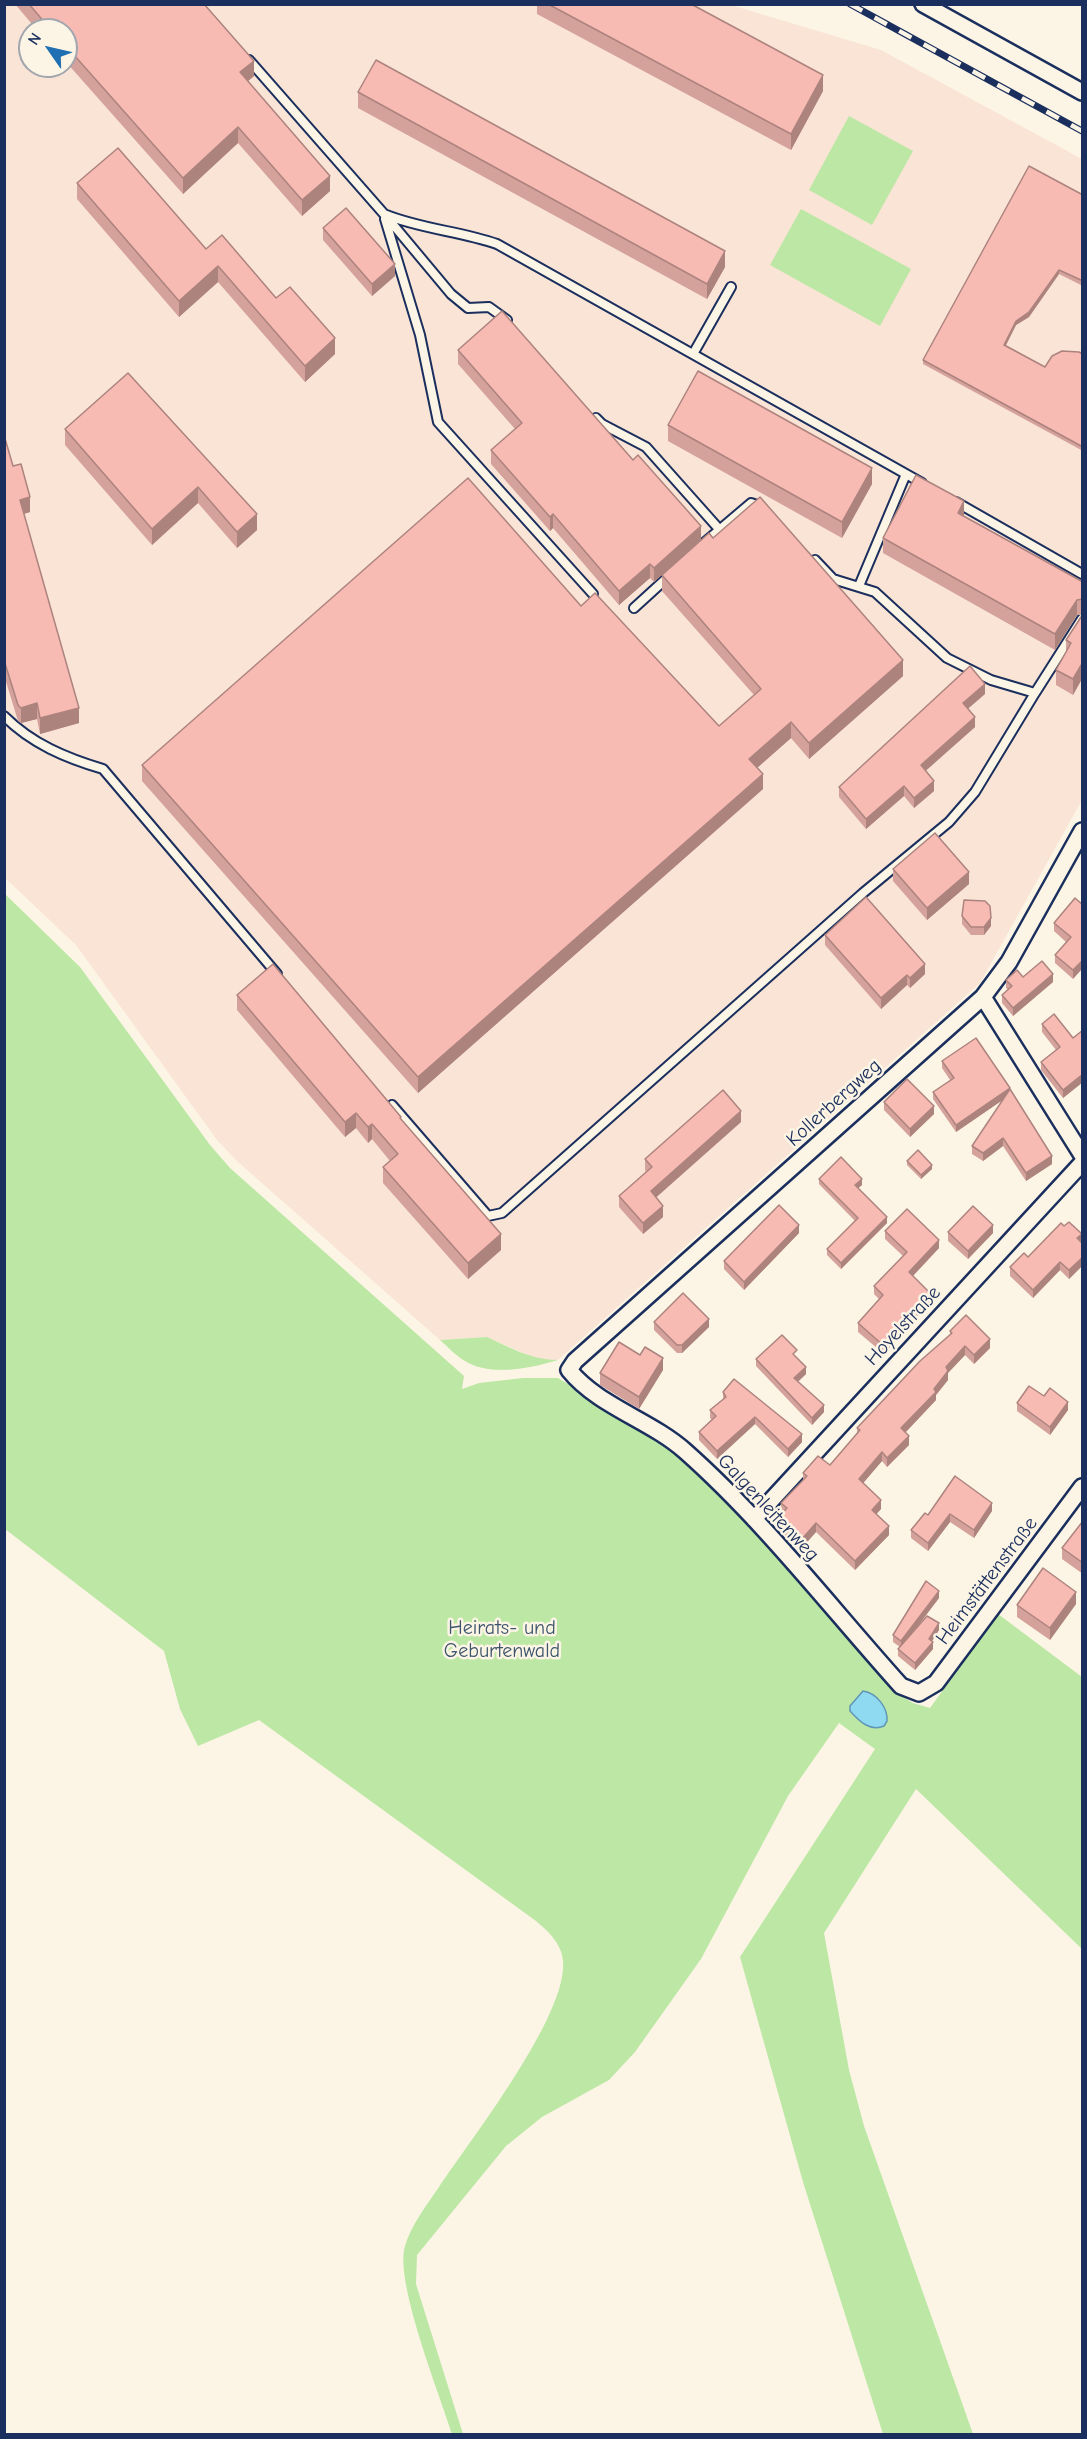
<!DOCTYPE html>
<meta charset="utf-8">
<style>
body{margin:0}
#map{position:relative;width:1087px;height:2439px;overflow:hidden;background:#fcf5e5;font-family:"Comic Neue",sans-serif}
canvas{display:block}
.frame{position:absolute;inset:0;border:6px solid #1b2f5e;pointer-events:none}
.north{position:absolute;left:18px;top:18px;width:60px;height:60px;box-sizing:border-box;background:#fcf5e5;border:2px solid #a2a6af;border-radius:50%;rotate:304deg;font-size:16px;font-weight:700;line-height:24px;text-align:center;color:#1b2f5e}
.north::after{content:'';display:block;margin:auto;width:21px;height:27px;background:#1f6fb2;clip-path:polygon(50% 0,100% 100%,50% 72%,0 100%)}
</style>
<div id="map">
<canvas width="1087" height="2439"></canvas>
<div class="frame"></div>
<div class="north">N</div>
</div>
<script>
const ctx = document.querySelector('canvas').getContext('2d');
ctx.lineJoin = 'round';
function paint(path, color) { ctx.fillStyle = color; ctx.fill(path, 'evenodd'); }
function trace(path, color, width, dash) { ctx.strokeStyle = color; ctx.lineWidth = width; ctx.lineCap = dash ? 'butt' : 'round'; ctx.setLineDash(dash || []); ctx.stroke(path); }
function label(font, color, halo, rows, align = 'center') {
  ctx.font = font + ' "Comic Neue",sans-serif'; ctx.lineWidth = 5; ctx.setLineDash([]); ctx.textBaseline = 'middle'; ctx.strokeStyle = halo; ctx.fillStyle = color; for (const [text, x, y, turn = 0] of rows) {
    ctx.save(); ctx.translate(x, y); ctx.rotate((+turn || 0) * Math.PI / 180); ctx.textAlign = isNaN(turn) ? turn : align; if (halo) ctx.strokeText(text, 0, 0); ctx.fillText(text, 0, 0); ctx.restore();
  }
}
paint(new Path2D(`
 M 4,5 L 731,5 L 881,50 L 1082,159 L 1082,800 L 980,983 L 558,1360 L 544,1360 L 530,1356 L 487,1337 L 440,1340 L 237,1161 L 217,1140 L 76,945 L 5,878 ZM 30,30 L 66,30 L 66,66 L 30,66 Z`), '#fae4d6');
paint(new Path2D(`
 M 849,116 L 913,151 L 872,225 L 809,190 Z
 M 801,209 L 911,269 L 880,326 L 770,265 Z
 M 4,893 L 80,967 L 210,1145 L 230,1168 L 464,1376 L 462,1389 L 479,1383 L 523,1378 L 558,1378 L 671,1447 L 751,1524 L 898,1694 L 913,1703 L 930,1708 L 998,1614 L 1082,1677 L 1082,1949 L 916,1789 L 824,1933 L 849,2070 L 864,2126 L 973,2434 L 883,2434 L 803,2182 L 740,1957 L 875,1749 L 839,1723 L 788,1796 L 701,1959 L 635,2052 L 609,2080 L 542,2117 L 506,2146 L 417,2255 L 416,2284 L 463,2434 L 452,2434 C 440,2395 394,2281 405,2246 C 411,2225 427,2205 439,2187 C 471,2139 568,2015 563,1961 C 562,1944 548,1931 536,1921 L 259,1720 L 198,1746 L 180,1709 L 164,1651 L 5,1529 Z
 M 487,1337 C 511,1348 532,1360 558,1360 C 532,1368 490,1377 465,1361 C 456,1356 448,1347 440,1340 Z`), '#bce7a4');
const water = new Path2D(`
 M 863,1691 C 877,1693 888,1708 887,1721 L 884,1726 C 870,1732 859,1721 850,1711 L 850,1706 Z`);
paint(water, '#8fdaf0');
trace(water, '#6196b6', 1.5);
const service = new Path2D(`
 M 249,60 L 384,214 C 420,229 460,231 497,244 L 922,483
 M 385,215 L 451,294 L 468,308 L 489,307 L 507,320
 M 385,219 L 420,335 L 438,422 L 593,594
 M 693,354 L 731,287
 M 596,418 L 602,424 L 646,447 L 719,529
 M 956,502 L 1082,574
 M 705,542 L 751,503 L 760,506
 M 815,560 L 833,579 L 875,592 L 947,658 L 991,680 L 1035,693 L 1082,619
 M 859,586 L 906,474
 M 634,608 L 668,577
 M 4,716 C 32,744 66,758 103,769 L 277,974
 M 392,1105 L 488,1216 L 502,1213 L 863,893 L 949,822 L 975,792 L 1035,693`);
const minor = new Path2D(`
 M 923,4 L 1082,92
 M 1082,831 L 1009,962 L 983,997 L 575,1361 L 569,1370 C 598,1406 650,1420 685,1451 C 764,1521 830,1607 901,1686 L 919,1693 L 936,1683 L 1082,1487
 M 983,997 L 1082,1155
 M 754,1519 L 1082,1163`);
trace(service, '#1b2f5e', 12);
trace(minor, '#1b2f5e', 20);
trace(service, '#fcf5e5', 8);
trace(minor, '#fcf5e5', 15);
const rail = new Path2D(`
 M 850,4 L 1082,131`);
trace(rail, '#1b2f5e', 7);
trace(rail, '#fcf5e5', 4.5, [14]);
paint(new Path2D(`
 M 15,4 L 204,4 L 254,76 L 248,81 L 330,191 L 302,216 L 238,143 L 183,194 L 66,62 L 66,30 L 37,30 Z
 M 537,4 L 691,4 L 823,91 L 791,150 L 537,14 Z
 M 358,92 L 725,267 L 707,299 L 358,108 Z
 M 77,183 L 206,249 L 276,298 L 335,354 L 305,382 L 218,282 L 179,317 L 77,199 Z
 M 1083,195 L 1083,286 L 1059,274 L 1029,317 L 1016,325 L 1006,345 L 1045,367 L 1083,354 L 1083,451 L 923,364 L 923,360 Z
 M 323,228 L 395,276 L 372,296 L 323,240 Z
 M 458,350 L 701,540 L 654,582 L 650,578 L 619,605 L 553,528 L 550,531 L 491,464 L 491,450 L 515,429 L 458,364 Z
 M 128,373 L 257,530 L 237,548 L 198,503 L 152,545 L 65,445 L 65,429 Z
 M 668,425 L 872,484 L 842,538 L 668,441 Z
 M 4,435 L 13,466 L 30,512 L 24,514 L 79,723 L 40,734 L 37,719 L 21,723 L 18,721 L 4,675 Z
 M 964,516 L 1083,582 L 1083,677 L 1073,695 L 1056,685 L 1056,670 L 1066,652 L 1066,640 L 1082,615 L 1077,615 L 1055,650 L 883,553 L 883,538 Z
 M 713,538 L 903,676 L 809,759 L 791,738 L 757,768 L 763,789 L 418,1093 L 142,781 L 142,765 L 581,606 L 719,726 L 754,695 L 662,591 L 662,575 Z
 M 985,694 L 968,708 L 975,727 L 925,771 L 934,791 L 914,808 L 904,796 L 866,829 L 839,797 L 839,787 Z
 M 893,869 L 969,884 L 927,920 L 893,881 Z
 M 1083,905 L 1073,979 L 1055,963 L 1055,955 L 1066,942 L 1054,931 L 1054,923 Z
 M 962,916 L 991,926 L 984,935 L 971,935 L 962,924 Z
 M 825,935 L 925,974 L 910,988 L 907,985 L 881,1009 L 825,945 Z
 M 1023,977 L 1053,982 L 1013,1016 L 1002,1003 L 1002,995 L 1008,990 L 1006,988 L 1006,980 Z
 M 237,995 L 401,1120 L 501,1250 L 468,1279 L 383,1183 L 383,1167 L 390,1161 L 372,1139 L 368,1143 L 356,1128 L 345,1137 L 237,1010 Z
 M 1042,1024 L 1073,1038 L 1083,1030 L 1083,1082 L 1063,1098 L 1041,1070 L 1041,1062 L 1056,1050 L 1042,1032 Z
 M 942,1061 L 1010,1090 L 1052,1164 L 1026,1181 L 1003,1146 L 983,1161 L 972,1154 L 972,1146 L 1004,1099 L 956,1132 L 933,1099 L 933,1092 L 950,1080 L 942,1068 Z
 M 884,1102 L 934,1114 L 910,1137 L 884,1110 Z
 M 741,1122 L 656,1197 L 663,1217 L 643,1234 L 619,1207 L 619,1196 L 646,1172 L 645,1170 L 645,1159 Z
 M 907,1161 L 932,1169 L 921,1179 L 907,1165 Z
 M 819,1179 L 862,1185 L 858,1188 L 887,1223 L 841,1269 L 827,1255 L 827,1249 L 855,1221 L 819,1184 Z
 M 885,1231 L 939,1248 L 913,1276 L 930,1301 L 884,1354 L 858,1332 L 858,1323 L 879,1299 L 874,1294 L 874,1286 L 903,1256 L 885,1239 Z
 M 948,1232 L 993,1233 L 968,1259 L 948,1241 Z
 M 799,1233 L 744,1290 L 724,1269 L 724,1261 Z
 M 1081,1242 L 1083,1244 L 1083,1265 L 1069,1279 L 1060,1270 L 1033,1298 L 1010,1276 L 1010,1267 L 1028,1257 Z
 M 654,1322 L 709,1327 L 682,1353 L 677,1353 L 654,1330 Z
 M 950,1331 L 990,1348 L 974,1364 L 965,1355 L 948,1373 L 948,1380 L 936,1395 L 936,1400 L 906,1432 L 909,1445 L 887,1467 L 882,1461 L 863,1483 L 881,1509 L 876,1514 L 889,1535 L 855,1570 L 816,1532 L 801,1549 L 777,1528 L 777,1519 L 782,1513 L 781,1512 L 781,1503 L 803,1480 L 803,1473 L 830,1465 L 857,1433 L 857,1428 L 950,1335 Z
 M 640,1355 L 663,1370 L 639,1409 L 600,1385 L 600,1373 Z
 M 797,1357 L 806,1374 L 798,1382 L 824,1412 L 812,1425 L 756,1366 L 756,1359 Z
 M 723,1392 L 802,1442 L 788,1457 L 755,1424 L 717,1459 L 699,1440 L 699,1432 L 712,1420 L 710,1418 L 710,1410 L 723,1399 Z
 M 1044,1396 L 1068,1410 L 1050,1435 L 1017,1411 L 1017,1403 Z
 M 992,1511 L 974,1538 L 950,1522 L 928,1551 L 911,1538 L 911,1530 L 928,1515 Z
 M 1083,1521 L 1083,1574 L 1062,1559 L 1062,1548 Z
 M 939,1598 L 920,1623 L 939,1630 L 931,1641 L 933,1649 L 915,1670 L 898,1656 L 898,1649 L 900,1647 L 893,1642 L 893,1635 Z
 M 1076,1604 L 1050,1640 L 1017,1617 L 1017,1605 Z`), '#d4a19b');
paint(new Path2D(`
 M 254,61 L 254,76 L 240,88 L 240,72 Z
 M 823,75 L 823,91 L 791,150 L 791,134 Z
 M 238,127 L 238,143 L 183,194 L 183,178 Z
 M 330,176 L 330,191 L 302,216 L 302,200 Z
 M 725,251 L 725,267 L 707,299 L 707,284 Z
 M 395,264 L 395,276 L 372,296 L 372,284 Z
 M 218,266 L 218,282 L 179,317 L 179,301 Z
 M 1059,270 L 1059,274 L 1029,317 L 1016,325 L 1004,349 L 1004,345 L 1016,321 Z
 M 335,338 L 335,354 L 305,382 L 305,366 Z
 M 872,468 L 872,484 L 842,538 L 842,522 Z
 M 198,487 L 198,503 L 152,545 L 152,529 Z
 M 30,497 L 30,512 L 20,515 L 20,500 Z
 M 964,501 L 964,517 L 958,513 Z
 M 257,514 L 257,530 L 237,548 L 237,532 Z
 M 553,514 L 553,528 L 550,531 L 550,517 Z
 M 701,526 L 701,540 L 654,582 L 654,568 Z
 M 650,564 L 650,578 L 619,605 L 619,591 Z
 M 1077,600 L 1077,615 L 1055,650 L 1055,634 Z
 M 903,660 L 903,676 L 809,759 L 809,743 Z
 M 1083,662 L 1083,677 L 1073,695 L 1073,679 Z
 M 985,684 L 985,694 L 963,713 L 963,703 Z
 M 37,703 L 37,719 L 21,723 L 21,708 Z
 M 79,708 L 79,723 L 40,734 L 40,718 Z
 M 975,717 L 975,727 L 921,775 L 921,765 Z
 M 791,722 L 791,738 L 749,775 L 749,759 Z
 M 763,774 L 763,789 L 418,1093 L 418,1077 Z
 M 934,781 L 934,791 L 914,808 L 914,798 Z
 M 904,786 L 904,796 L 866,829 L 866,819 Z
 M 969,872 L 969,884 L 927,920 L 927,908 Z
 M 991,918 L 991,926 L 984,935 L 984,927 Z
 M 1083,960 L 1083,968 L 1073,979 L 1073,970 Z
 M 925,964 L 925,974 L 910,988 L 910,978 Z
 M 1053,974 L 1053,982 L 1013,1016 L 1013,1008 Z
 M 907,975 L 907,985 L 881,1009 L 881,998 Z
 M 1083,1074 L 1083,1082 L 1063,1098 L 1063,1090 Z
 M 1010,1088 L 1010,1095 L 956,1132 L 956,1125 Z
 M 934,1106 L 934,1114 L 910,1137 L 910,1129 Z
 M 741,1111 L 741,1122 L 651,1202 L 651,1191 Z
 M 356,1113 L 356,1128 L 345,1137 L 345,1122 Z
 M 372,1124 L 372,1139 L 368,1143 L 368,1127 Z
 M 1003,1138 L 1003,1146 L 983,1161 L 983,1153 Z
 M 1052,1156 L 1052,1164 L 1026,1181 L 1026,1173 Z
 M 932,1165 L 932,1169 L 921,1179 L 921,1175 Z
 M 862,1179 L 862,1185 L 855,1191 L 855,1185 Z
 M 663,1206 L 663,1217 L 643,1234 L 643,1223 Z
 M 887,1217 L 887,1223 L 841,1269 L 841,1263 Z
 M 799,1225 L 799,1233 L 744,1290 L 744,1282 Z
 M 993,1225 L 993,1233 L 968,1259 L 968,1251 Z
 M 501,1234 L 501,1250 L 468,1279 L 468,1263 Z
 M 1082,1234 L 1082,1242 L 1077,1238 Z
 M 939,1240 L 939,1248 L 909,1280 L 909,1272 Z
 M 1083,1257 L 1083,1265 L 1069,1279 L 1069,1270 Z
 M 1060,1262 L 1060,1270 L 1033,1298 L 1033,1290 Z
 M 930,1293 L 930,1301 L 884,1354 L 884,1346 Z
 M 709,1319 L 709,1327 L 682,1353 L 682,1345 Z
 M 990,1339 L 990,1348 L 974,1364 L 974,1355 Z
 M 965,1346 L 965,1355 L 948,1373 L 948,1380 L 936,1395 L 936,1400 L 901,1437 L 901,1428 L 934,1389 L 946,1367 Z
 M 663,1358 L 663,1370 L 639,1409 L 639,1397 Z
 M 806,1367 L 806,1374 L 794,1385 L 794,1378 Z
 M 1068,1402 L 1068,1410 L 1050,1435 L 1050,1427 Z
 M 824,1405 L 824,1412 L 812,1425 L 812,1418 Z
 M 755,1417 L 755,1424 L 717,1459 L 717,1451 Z
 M 802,1434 L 802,1442 L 788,1457 L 788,1449 Z
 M 909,1436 L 909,1445 L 887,1467 L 887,1458 Z
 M 882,1452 L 882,1461 L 859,1488 L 859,1479 Z
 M 881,1500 L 881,1509 L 872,1519 L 872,1510 Z
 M 992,1503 L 992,1511 L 974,1538 L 974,1530 Z
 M 950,1514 L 950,1522 L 928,1551 L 928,1543 Z
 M 816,1523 L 816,1532 L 801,1549 L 801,1540 Z
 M 889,1526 L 889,1535 L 855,1570 L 855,1561 Z
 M 939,1591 L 939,1598 L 901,1648 L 901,1641 Z
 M 1076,1592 L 1076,1604 L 1050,1640 L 1050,1628 Z
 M 939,1623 L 939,1630 L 929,1646 L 929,1639 Z
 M 933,1642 L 933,1649 L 915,1670 L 915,1663 Z`), '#ad837e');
const building = new Path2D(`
 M 29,4 L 204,4 L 254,61 L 240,72 L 330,176 L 302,200 L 238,127 L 183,178 L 66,46 L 66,30 L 51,30 Z
 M 548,4 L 691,4 L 823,75 L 791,134 Z
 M 376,60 L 725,251 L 707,284 L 358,92 Z
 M 118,148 L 206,249 L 222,235 L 276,298 L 290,287 L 335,338 L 305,366 L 218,266 L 179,301 L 77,183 Z
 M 1029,166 L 1083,195 L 1083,281 L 1059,270 L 1029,312 L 1016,321 L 1004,345 L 1045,367 L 1052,356 L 1062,351 L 1079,352 L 1083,354 L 1083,447 L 923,360 Z
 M 346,208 L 395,264 L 372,284 L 323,228 Z
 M 502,311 L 633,460 L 638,455 L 701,526 L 654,568 L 650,564 L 619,591 L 553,514 L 550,517 L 491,450 L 522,423 L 458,350 Z
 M 698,371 L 872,468 L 842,522 L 668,425 Z
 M 128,373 L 257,514 L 237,532 L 198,487 L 152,529 L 65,429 Z
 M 4,435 L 13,466 L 21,464 L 30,497 L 20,500 L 79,708 L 40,718 L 37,703 L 21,708 L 18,705 L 4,660 Z
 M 916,475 L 964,501 L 958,513 L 1083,582 L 1083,599 L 1077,600 L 1055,634 L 883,538 Z
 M 468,478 L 581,606 L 595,593 L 719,726 L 761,689 L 662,575 L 709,533 L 713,538 L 760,497 L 903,660 L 809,743 L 791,722 L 749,759 L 763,774 L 418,1077 L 142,765 Z
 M 1083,614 L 1083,662 L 1073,679 L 1056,670 L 1071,643 L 1066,640 Z
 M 970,666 L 985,684 L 963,703 L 975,717 L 921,765 L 934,781 L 914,798 L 904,786 L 866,819 L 839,787 Z
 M 935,833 L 969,872 L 927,908 L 893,869 Z
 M 866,897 L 925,964 L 910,978 L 907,975 L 881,998 L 825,935 Z
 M 1075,898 L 1083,905 L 1083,960 L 1073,970 L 1055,955 L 1071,937 L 1054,923 Z
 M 964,900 L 985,901 L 990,906 L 991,918 L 984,927 L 971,927 L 962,916 Z
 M 1042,961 L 1053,974 L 1013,1008 L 1002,995 L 1012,986 L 1006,980 L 1017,970 L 1023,977 Z
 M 273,964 L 401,1117 L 400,1118 L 501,1234 L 468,1263 L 383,1167 L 398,1154 L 372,1124 L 368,1127 L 356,1113 L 345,1122 L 237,995 Z
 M 1054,1014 L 1073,1038 L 1083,1030 L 1083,1074 L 1063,1090 L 1041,1062 L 1060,1047 L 1042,1024 Z
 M 976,1038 L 1010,1088 L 956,1125 L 933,1092 L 954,1078 L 942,1061 Z
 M 907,1079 L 934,1106 L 910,1129 L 884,1102 Z
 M 1010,1089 L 1052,1156 L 1026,1173 L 1003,1138 L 983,1153 L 972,1146 Z
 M 723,1090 L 741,1111 L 651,1191 L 663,1206 L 643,1223 L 619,1196 L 652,1167 L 645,1159 Z
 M 918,1150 L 932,1165 L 921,1175 L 907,1161 Z
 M 841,1157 L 862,1179 L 855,1185 L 887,1217 L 841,1263 L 827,1249 L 858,1218 L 819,1179 Z
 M 779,1205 L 799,1225 L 744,1282 L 724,1261 Z
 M 973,1206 L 993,1225 L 968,1251 L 948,1232 Z
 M 907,1209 L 939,1240 L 909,1272 L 930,1293 L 884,1346 L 858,1323 L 883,1295 L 874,1286 L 907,1252 L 885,1231 Z
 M 1069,1222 L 1082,1234 L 1077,1238 L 1083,1244 L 1083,1257 L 1069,1270 L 1060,1262 L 1033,1290 L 1010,1267 L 1024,1253 L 1028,1257 L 1061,1223 L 1064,1226 Z
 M 683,1293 L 709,1319 L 682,1345 L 677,1345 L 654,1322 Z
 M 966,1315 L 990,1339 L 974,1355 L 965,1346 L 946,1367 L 948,1371 L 934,1389 L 936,1392 L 901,1428 L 909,1436 L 887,1458 L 882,1452 L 859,1479 L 881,1500 L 872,1510 L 889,1526 L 855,1561 L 816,1523 L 801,1540 L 777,1519 L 787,1508 L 781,1503 L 807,1476 L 803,1473 L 818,1456 L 830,1465 L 860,1430 L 857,1428 L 920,1361 L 952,1333 L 950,1331 Z
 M 782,1335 L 797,1350 L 793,1354 L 806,1367 L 794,1378 L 824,1405 L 812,1418 L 756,1359 Z
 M 619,1342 L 640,1355 L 645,1347 L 663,1358 L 639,1397 L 600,1373 Z
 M 734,1379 L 802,1434 L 788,1449 L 755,1417 L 717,1451 L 699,1432 L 716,1416 L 710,1410 L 726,1397 L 723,1392 Z
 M 1029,1386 L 1044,1396 L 1050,1388 L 1068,1402 L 1050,1427 L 1017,1403 Z
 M 955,1476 L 992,1503 L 974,1530 L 950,1514 L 928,1543 L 911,1530 L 925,1513 L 928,1515 Z
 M 1083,1521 L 1083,1563 L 1062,1548 Z
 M 1043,1568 L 1076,1592 L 1050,1628 L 1017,1605 Z
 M 926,1581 L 939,1591 L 901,1641 L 893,1635 Z
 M 927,1616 L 939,1623 L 929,1639 L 933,1642 L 915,1663 L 898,1649 Z`);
paint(building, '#f7bbb4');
trace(building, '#ad837e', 1.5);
label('20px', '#1b2f5e', '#fcf5e5', [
 ["Kollerbergweg",834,1103,-42],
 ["Hoyelstraße",903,1326,-47],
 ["Galgenleitenweg",768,1508,47],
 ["Heimstättenstraße",987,1581,-53]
]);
label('20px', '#3b546c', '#fcf5e5', [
 ["Heirats- und",502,1628],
 ["Geburtenwald",502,1651]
]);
</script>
